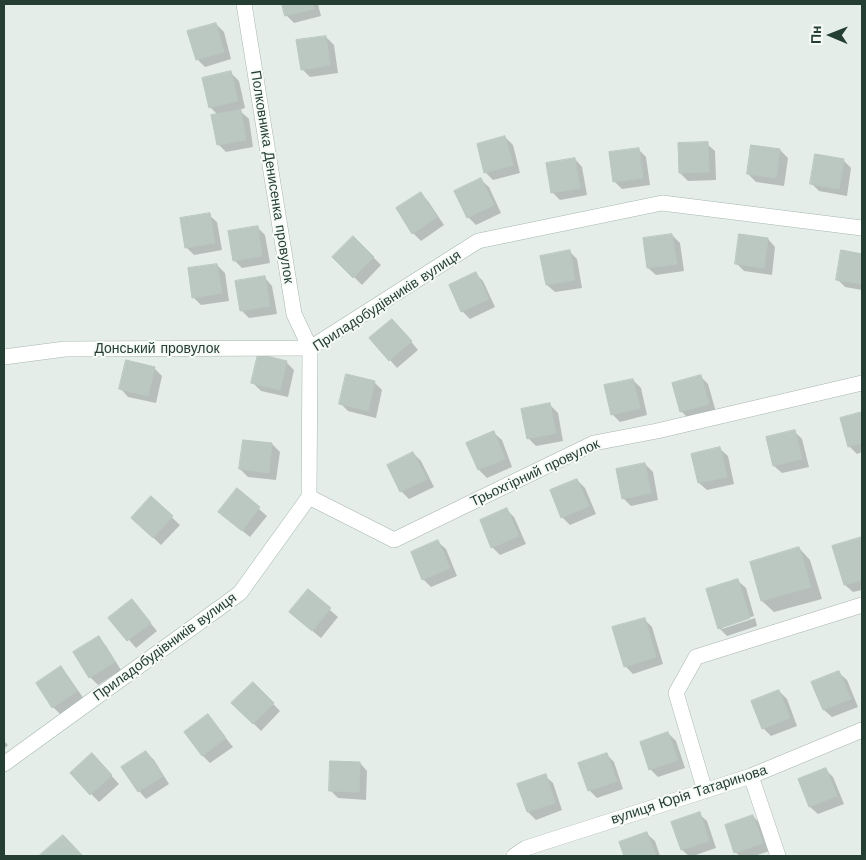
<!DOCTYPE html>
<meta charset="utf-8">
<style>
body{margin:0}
#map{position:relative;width:866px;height:860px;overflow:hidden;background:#e5ede9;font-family:"Work Sans",sans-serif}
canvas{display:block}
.frame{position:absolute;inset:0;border:5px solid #253e34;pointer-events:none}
.north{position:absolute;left:806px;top:10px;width:50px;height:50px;-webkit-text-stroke:4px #f6faf7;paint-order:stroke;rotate:271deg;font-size:14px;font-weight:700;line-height:20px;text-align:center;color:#253e34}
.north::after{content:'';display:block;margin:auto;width:18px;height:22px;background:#253e34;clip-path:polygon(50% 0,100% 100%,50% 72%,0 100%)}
</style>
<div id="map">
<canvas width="866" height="860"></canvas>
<div class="frame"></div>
<div class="north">Пн</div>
</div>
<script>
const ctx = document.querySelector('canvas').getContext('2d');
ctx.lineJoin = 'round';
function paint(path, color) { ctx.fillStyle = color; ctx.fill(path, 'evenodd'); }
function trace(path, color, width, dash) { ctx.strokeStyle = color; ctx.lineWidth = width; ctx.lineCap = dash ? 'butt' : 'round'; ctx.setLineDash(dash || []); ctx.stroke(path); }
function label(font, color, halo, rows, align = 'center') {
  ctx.font = font + ' "Work Sans",sans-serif'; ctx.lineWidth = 4; ctx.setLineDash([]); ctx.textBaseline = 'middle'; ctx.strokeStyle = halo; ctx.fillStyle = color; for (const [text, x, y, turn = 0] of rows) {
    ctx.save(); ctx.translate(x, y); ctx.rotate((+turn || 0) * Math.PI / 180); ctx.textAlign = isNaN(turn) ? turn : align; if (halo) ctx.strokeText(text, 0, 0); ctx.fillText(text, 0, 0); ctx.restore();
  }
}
paint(new Path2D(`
 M 283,4 L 318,4 L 321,16 L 294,23 L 286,15 Z
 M 216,24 L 224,32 L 231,59 L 205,67 L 197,59 Z
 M 326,37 L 334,45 L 338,73 L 310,77 L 302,69 Z
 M 231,73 L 239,81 L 245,108 L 239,110 L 249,119 L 253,147 L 226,152 L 218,144 L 218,115 L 210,107 Z
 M 505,137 L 513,145 L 520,173 L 493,180 L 485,172 Z
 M 707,144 L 715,151 L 716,180 L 688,181 L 680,173 Z
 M 638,149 L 646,157 L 650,185 L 622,189 L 615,182 Z
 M 780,150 L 788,158 L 784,186 L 756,182 L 748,174 Z
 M 575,159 L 582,167 L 587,195 L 560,200 L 552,192 Z
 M 843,160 L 851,168 L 847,196 L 819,191 L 811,183 Z
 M 481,180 L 489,187 L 501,213 L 476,225 L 468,217 Z
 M 421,194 L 428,201 L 444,225 L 421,241 L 413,233 Z
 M 209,215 L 217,222 L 222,250 L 194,255 L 186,247 Z
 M 257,227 L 265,235 L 270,263 L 242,268 L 234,260 Z
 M 672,235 L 680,243 L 684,271 L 656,275 L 648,268 Z
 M 353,237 L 381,265 L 362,285 L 334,257 Z
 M 768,239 L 775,247 L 772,275 L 744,271 L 736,263 Z
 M 570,252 L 577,259 L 582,288 L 555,292 L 547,285 Z
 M 842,252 L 862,255 L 862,290 L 845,287 L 837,279 Z
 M 217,265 L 225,273 L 229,301 L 201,305 L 193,297 Z
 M 476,274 L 483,281 L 495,307 L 470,319 L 462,311 L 450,285 Z
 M 265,278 L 272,286 L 277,314 L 249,318 L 241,310 Z
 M 400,328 L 418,350 L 397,368 L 390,360 Z
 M 286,362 L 294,370 L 288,397 L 261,391 L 253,383 Z
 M 154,368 L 162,376 L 156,403 L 128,397 L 121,389 Z
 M 700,376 L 708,384 L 716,412 L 689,419 L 681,411 Z
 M 633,380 L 641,388 L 647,415 L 620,422 L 612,414 Z
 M 374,382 L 382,390 L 376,418 L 348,411 L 340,403 Z
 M 550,405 L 558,413 L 563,441 L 536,446 L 528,438 Z
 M 862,413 L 862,452 L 857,454 L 849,446 L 842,419 Z
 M 794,431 L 802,439 L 809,467 L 782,473 L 774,466 Z
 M 494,433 L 502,440 L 512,467 L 487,478 L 479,470 L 468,443 Z
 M 272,444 L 280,452 L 276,480 L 248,477 L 240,469 Z
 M 720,449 L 728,456 L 734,484 L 707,490 L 699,483 Z
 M 413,453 L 421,461 L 434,487 L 409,499 L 401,491 Z
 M 645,464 L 653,472 L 658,500 L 631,506 L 623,498 Z
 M 577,480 L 585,488 L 596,514 L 570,525 L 562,517 Z
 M 237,490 L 267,516 L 250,537 L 228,519 Z
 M 151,498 L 180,525 L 161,545 L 133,518 Z
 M 507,510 L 514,517 L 526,544 L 500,555 L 492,547 Z
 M 862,538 L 862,590 L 853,592 L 845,585 L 834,546 Z
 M 438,542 L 446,549 L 457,576 L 431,587 L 423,579 Z
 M 799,548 L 810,560 L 822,599 L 774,612 L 762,601 Z
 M 738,581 L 746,588 L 754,616 L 722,626 L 722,629 L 755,618 L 757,626 L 727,636 L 719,628 Z
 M 308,591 L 338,617 L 321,638 L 299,620 Z
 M 132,601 L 157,631 L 136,648 L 110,618 Z
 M 644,619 L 652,627 L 663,664 L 633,674 L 625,666 Z
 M 98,638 L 106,646 L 121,670 L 98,685 L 90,677 Z
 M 61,668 L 68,676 L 84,699 L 61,715 L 53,707 L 37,683 Z
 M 839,673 L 847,680 L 858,707 L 832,717 L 824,710 Z
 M 253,683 L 280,711 L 261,731 L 233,703 Z
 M 779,691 L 787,699 L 797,726 L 771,736 L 763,728 Z
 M 208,716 L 233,747 L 210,763 L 203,756 Z
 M 668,733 L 676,741 L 685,768 L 658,777 L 650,769 Z
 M 4,741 L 8,745 L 4,749 Z
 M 146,752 L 154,760 L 169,784 L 146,799 L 139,791 Z
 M 606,754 L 614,762 L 623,789 L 597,798 L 589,790 Z
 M 99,762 L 119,784 L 99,802 L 71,773 Z
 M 360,763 L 367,771 L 366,800 L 338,798 L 330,790 Z
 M 826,770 L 833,777 L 844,804 L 818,814 L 810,807 L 800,780 Z
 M 545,776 L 553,783 L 562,810 L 536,820 L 528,812 L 519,785 Z
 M 699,814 L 707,821 L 716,848 L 693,856 L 689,856 L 682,850 L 673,823 Z
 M 753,816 L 760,824 L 770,851 L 754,856 L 740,856 L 735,852 Z
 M 647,834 L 655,841 L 660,856 L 625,856 L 620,843 Z`), '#0003');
const building = new Path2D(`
 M 282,4 L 313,4 L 314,9 L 285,16 Z
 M 216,23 L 224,52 L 196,60 L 187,31 Z
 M 326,36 L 330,65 L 301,70 L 296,40 Z
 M 231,71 L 238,101 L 209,108 L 202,78 Z
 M 241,110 L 246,140 L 217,145 L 211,115 Z
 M 505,136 L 513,165 L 484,173 L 477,144 Z
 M 708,142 L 709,172 L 679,173 L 678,143 Z
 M 751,145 L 780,149 L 776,178 L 747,174 Z
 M 639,148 L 643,178 L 613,182 L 609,152 Z
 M 815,154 L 844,159 L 839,189 L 810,184 Z
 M 575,158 L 580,188 L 551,193 L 546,163 Z
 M 481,178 L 494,205 L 467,218 L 454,191 Z
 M 421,192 L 437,217 L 412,234 L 396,208 Z
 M 210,213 L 215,243 L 185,248 L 180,218 Z
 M 258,226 L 262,256 L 233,261 L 228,231 Z
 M 672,234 L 677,264 L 647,268 L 643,238 Z
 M 739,234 L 768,238 L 764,268 L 735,264 Z
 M 353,236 L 374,257 L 353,278 L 332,257 Z
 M 570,250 L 575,280 L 546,285 L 540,256 Z
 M 841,250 L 862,254 L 862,284 L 836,280 Z
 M 217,264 L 222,293 L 192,298 L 188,268 Z
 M 476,272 L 489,299 L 461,312 L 449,285 Z
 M 265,276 L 270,306 L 240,311 L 235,281 Z
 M 392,319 L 412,341 L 389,361 L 369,338 Z
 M 258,354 L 287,361 L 280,390 L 251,383 Z
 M 126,360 L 155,367 L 148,396 L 119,389 Z
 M 346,374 L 375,381 L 368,411 L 339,404 Z
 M 701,375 L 709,404 L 680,412 L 672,383 Z
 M 633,379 L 640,408 L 611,415 L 604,385 Z
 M 550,403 L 556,433 L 527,439 L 521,409 Z
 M 862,412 L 862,443 L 848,447 L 840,418 Z
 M 795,430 L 802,459 L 773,466 L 766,437 Z
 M 494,431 L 505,459 L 478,470 L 466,443 Z
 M 243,440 L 272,443 L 269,473 L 239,469 Z
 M 720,447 L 727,477 L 698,483 L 691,454 Z
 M 413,452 L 427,479 L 400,492 L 387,465 Z
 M 645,463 L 651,493 L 622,499 L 616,469 Z
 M 577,479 L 589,506 L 561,518 L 550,490 Z
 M 237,488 L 260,507 L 242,531 L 218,512 Z
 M 151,496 L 173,516 L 153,538 L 131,518 Z
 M 507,508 L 519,536 L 491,548 L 480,520 Z
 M 862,537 L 862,580 L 844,585 L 832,546 Z
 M 438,540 L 450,568 L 422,580 L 411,552 Z
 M 799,547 L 811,587 L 761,601 L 750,562 Z
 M 738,579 L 750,618 L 718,629 L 706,589 Z
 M 308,589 L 331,608 L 312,631 L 289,612 Z
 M 132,599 L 151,623 L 127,641 L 108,618 Z
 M 645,618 L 656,657 L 624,667 L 612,627 Z
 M 99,636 L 115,662 L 89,678 L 73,652 Z
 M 61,666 L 77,691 L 52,708 L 36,683 Z
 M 839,671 L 851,699 L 823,710 L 811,682 Z
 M 253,682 L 274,703 L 253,724 L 231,703 Z
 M 779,690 L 790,718 L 762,729 L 751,701 Z
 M 208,714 L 226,738 L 202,756 L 184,732 Z
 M 668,732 L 678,760 L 649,770 L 640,742 Z
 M 146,751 L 163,776 L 138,792 L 121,767 Z
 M 92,753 L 112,775 L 90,795 L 70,773 Z
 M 607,753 L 617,781 L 588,791 L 578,763 Z
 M 330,761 L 360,762 L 359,792 L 329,791 Z
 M 826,768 L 837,796 L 809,807 L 798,779 Z
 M 546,774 L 555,803 L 527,812 L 517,784 Z
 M 700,812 L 709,841 L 681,850 L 671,822 Z
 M 753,815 L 763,843 L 734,853 L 725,825 Z
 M 647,832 L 656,856 L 624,856 L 619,842 Z
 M 63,835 L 83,856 L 42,856 L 40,855 Z`);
paint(building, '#bbc8c1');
trace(building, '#b8c7bf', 1);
const street = new Path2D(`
 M 4,357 L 65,349 L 310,348 L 294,314 L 244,4
 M 309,497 L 394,540 L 594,443 L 657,431 L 862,383
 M 751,776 L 778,856
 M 705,791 L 676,693 L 696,657 L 862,605
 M 514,856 L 526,848 L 751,776 L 862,730`);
const secondary = new Path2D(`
 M 4,764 L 240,593 L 309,497 L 310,348 L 478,241 L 662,203 L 862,228`);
trace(street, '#a8b5af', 16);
trace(secondary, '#a4b8af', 16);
trace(street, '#fff', 15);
trace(secondary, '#fff', 15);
label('14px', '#253e34', '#f6faf7', [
 ["Полковника Денисенка провулок",272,177,81],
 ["Приладобудівників вулиця",387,301,-33],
 ["Донський провулок",157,349],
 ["Трьохгірний провулок",535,473,-25],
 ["Приладобудівників вулиця",165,647,-36],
 ["вулиця Юрія Татаринова",689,795,-18]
]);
</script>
